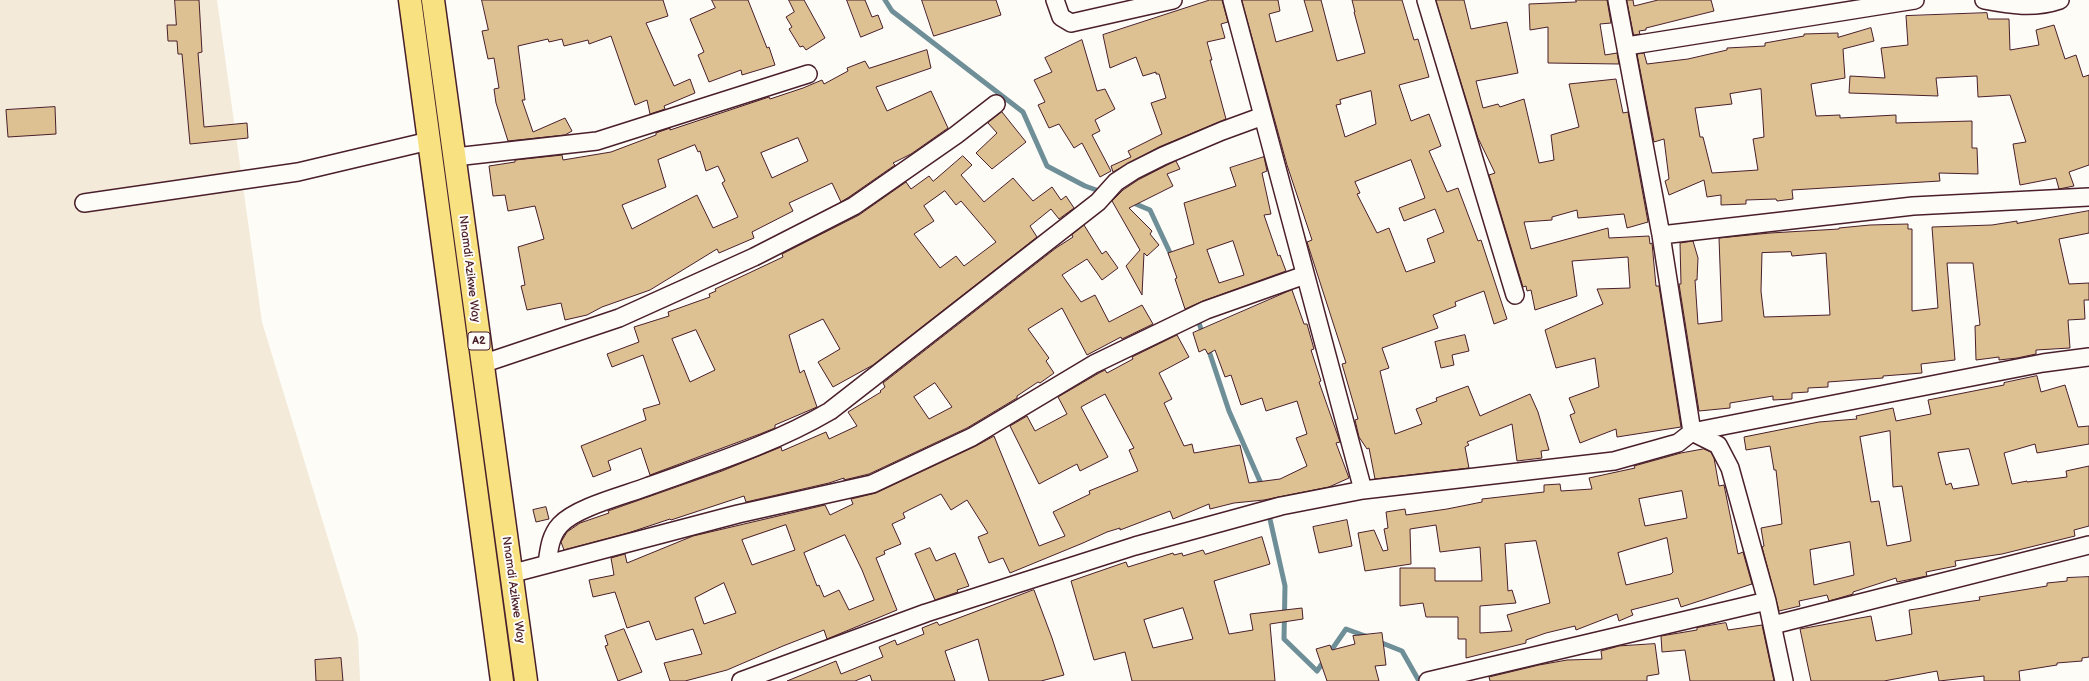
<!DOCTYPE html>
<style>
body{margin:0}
canvas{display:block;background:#fdfcf7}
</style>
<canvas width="2089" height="681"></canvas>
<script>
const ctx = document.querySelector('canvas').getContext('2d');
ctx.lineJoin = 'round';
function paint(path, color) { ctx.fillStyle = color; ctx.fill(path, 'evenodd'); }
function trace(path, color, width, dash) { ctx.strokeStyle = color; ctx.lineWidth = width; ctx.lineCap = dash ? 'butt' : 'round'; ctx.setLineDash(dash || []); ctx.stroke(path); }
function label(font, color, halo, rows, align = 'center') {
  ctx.font = font + ' "Balsamiq Sans",sans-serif'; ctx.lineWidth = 4; ctx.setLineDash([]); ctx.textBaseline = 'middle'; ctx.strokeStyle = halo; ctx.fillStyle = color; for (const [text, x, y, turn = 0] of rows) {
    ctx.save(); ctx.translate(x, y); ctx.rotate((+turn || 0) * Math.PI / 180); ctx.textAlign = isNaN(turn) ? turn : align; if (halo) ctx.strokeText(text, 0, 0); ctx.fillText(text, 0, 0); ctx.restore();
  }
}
paint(new Path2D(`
 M 0,0 L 217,0 L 262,322 L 358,637 L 360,681 L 0,681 Z`), '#f3ead9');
trace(new Path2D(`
 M 885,0 L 892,11 L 1023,112 L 1047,166 L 1085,186 L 1122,199
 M 1131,202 L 1150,210 L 1172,257
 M 1191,299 L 1203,335
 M 1208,348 L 1229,411 L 1263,488 L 1285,586 L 1284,639 L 1317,671 L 1346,629 L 1368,637
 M 1377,641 L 1402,651 L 1419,681`), '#6f8f98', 5);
const building = new Path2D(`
 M 175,0 L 199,0 L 202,52 L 198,53 L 204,127 L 247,123 L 248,138 L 190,144 L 182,54 L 178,54 L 177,41 L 168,41 L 167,25 L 176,25 Z
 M 482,0 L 663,0 L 668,16 L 646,23 L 674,86 L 690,79 L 695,93 L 664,106 L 665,109 L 650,114 L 647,100 L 635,105 L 611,36 L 589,44 L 588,40 L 564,46 L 562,39 L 549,42 L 548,39 L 518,46 L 525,100 L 522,100 L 533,132 L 565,118 L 572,131 L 565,135 L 508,141 L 496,103 L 494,89 L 499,88 L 494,58 L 488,59 L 482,31 L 488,30 Z
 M 712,0 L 748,0 L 767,48 L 769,47 L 775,65 L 742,75 L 741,70 L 709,82 L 698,55 L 704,52 L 690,19 L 715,8 Z
 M 789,0 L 804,0 L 825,38 L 806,50 L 803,46 L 800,47 L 789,29 L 792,27 L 786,17 L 794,12 Z
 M 847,0 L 865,0 L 872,17 L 878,15 L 883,28 L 861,37 Z
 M 922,0 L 996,0 L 1001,15 L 934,36 Z
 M 1210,0 L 1222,0 L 1228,22 L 1221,24 L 1225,38 L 1207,42 L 1212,60 L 1210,60 L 1226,119 L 1159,147 L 1113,172 L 1111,166 L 1131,157 L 1128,151 L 1162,134 L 1151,103 L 1166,98 L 1159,74 L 1156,74 L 1156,72 L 1143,76 L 1136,57 L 1110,68 L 1103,35 Z
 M 1242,0 L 1278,0 L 1280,11 L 1269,14 L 1276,42 L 1313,31 L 1304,0 L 1321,0 L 1337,61 L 1365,53 L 1354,12 L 1355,12 L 1352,0 L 1402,0 L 1414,40 L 1418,39 L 1429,77 L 1399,85 L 1411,121 L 1429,114 L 1441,146 L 1429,151 L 1447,192 L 1458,188 L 1478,241 L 1481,240 L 1507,319 L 1494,324 L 1484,291 L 1455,302 L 1456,306 L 1433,315 L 1438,328 L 1382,348 L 1389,368 L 1380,371 L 1395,434 L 1422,424 L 1416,409 L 1437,401 L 1436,398 L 1468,386 L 1480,416 L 1530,394 L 1538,412 L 1549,450 L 1541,451 L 1542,458 L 1517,461 L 1512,424 L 1467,442 L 1469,445 L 1465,447 L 1469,468 L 1375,479 L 1369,448 L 1367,449 L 1359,437 L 1355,420 L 1358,419 L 1342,364 L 1346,363 L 1307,242 L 1312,240 L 1287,165 ZM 1371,91 L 1376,124 L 1345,137 L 1336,105 L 1341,104 L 1340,100 ZM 1411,160 L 1425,198 L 1399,208 L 1404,221 L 1435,209 L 1444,232 L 1427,239 L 1435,262 L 1406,272 L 1389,228 L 1377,233 L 1357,194 L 1360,193 L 1355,182 Z
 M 1436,0 L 1464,0 L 1471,29 L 1507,22 L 1518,73 L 1476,81 L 1483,108 L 1498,104 L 1500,107 L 1524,99 L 1539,163 L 1554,160 L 1551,135 L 1579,127 L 1569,84 L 1616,79 L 1623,113 L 1628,112 L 1648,222 L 1627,228 L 1624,214 L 1578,218 L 1577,210 L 1552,217 L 1552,220 L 1524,222 L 1531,249 L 1608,228 L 1609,238 L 1649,236 L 1650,244 L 1652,243 L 1656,286 L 1659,286 L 1681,427 L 1617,437 L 1616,429 L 1580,443 L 1570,415 L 1575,413 L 1569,398 L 1599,387 L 1595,358 L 1556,368 L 1545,330 L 1603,304 L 1597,289 L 1630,288 L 1628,257 L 1572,261 L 1577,296 L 1535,310 L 1531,290 L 1527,291 L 1526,286 L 1523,287 L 1489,175 L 1495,173 L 1478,138 Z
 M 1576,0 L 1607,0 L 1611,23 L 1600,24 L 1605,55 L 1617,53 L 1619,64 L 1548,63 L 1548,27 L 1530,30 L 1529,4 L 1576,2 Z
 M 1627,0 L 1633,0 L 1634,6 L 1658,0 L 1711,0 L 1714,11 L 1646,28 L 1646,30 L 1639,31 L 1640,34 L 1634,35 Z
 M 1987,13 L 1988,19 L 2009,19 L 2010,50 L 2039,45 L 2036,30 L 2054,25 L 2065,59 L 2076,55 L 2083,77 L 2089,75 L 2089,165 L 2069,172 L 2074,186 L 2059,189 L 2056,178 L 2020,185 L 2013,144 L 2026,142 L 2010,95 L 1978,97 L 1977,76 L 1936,78 L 1938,96 L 1849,93 L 1850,76 L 1885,78 L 1881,48 L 1908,45 L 1906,16 Z
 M 1871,28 L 1874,41 L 1843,49 L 1845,78 L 1811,84 L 1816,116 L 1840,115 L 1840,118 L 1896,115 L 1896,123 L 1972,121 L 1972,148 L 1977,148 L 1978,174 L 1939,173 L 1940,181 L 1792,190 L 1793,199 L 1777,201 L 1776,199 L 1746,200 L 1746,204 L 1721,205 L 1721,195 L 1707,197 L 1704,180 L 1669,195 L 1665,181 L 1669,179 L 1664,139 L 1654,142 L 1637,54 L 1644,53 L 1647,64 L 1688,59 L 1727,50 L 1727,48 L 1765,46 L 1765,43 L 1804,36 L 1804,34 L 1838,33 L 1838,37 ZM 1761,89 L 1764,137 L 1753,139 L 1758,170 L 1712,173 L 1703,137 L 1700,137 L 1695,108 L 1732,104 L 1730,94 Z
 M 1082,40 L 1097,91 L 1105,89 L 1115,109 L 1095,120 L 1100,131 L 1092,135 L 1111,171 L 1100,177 L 1082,143 L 1074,148 L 1059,124 L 1049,128 L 1038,105 L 1045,102 L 1034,80 L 1052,72 L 1045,58 Z
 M 927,50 L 931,68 L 876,87 L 887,111 L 931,91 L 948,128 L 911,154 L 893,163 L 895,165 L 849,197 L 841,202 L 832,183 L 789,203 L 793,211 L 752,232 L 754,238 L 719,253 L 717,249 L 650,290 L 602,307 L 587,315 L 565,320 L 561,303 L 527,310 L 521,286 L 525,285 L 518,247 L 544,239 L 535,206 L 508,211 L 505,195 L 493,196 L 489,166 L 515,162 L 515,160 L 562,155 L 563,160 L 611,152 L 656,135 L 656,133 L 670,128 L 670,130 L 769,97 L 770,99 L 803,88 L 822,80 L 824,84 L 848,71 L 847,68 L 865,61 L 869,68 ZM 798,138 L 808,161 L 772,178 L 761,153 ZM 695,145 L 698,152 L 700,151 L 706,171 L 718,166 L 725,181 L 722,183 L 738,217 L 713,228 L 697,195 L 632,229 L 622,205 L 666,187 L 658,160 Z
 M 55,107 L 56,134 L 8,137 L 6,110 Z
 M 1002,112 L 1026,142 L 992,169 L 976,153 L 997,133 L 988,123 Z
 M 963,156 L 972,165 L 961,175 L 984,202 L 1013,178 L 1033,201 L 1052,187 L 1061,200 L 1066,196 L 1074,208 L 1059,219 L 1051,209 L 1030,226 L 1037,237 L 873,365 L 833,387 L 818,362 L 840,349 L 823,319 L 789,335 L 800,373 L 804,370 L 817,407 L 775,425 L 775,428 L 760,434 L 650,475 L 641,448 L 608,461 L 611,470 L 593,477 L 581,446 L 646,420 L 643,409 L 660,404 L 643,355 L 612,367 L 607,354 L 639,342 L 634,327 L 669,316 L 668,312 L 710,297 L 709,294 L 716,291 L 715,289 L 783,257 L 782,254 L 859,215 L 906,182 L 911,189 L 929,176 L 933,181 ZM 945,191 L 956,205 L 961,201 L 996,242 L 964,266 L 956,256 L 940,268 L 914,234 L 934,221 L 924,206 ZM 696,330 L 715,370 L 690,382 L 672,339 Z
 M 1264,157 L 1267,171 L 1262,173 L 1271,214 L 1264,215 L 1278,256 L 1280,255 L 1286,271 L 1203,301 L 1185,309 L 1175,279 L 1177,278 L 1168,253 L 1194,244 L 1184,203 L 1236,186 L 1230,168 ZM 1233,241 L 1244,275 L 1219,283 L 1207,250 Z
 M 1176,161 L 1180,169 L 1167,174 L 1173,186 L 1129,208 L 1152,231 L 1150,234 L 1159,245 L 1147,256 L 1144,253 L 1142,295 L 1126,266 L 1140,250 L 1112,201 L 1123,190 L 1138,180 Z
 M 2089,211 L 2089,233 L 2059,239 L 2069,284 L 2089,283 L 2089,300 L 2084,300 L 2085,319 L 2068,320 L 2070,348 L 2036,350 L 2036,354 L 2017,358 L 1999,360 L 1999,357 L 1976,360 L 1975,326 L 1980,325 L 1973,263 L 1947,263 L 1955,360 L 1921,364 L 1922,373 L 1883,376 L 1883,378 L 1828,382 L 1828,387 L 1808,388 L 1808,392 L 1792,393 L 1792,399 L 1773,400 L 1773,396 L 1730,403 L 1730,408 L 1699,411 L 1679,284 L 1681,284 L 1680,243 L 1693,241 L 1698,258 L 1697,280 L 1695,280 L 1698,324 L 1722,321 L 1719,238 L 1770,233 L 1839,229 L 1839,228 L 1870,225 L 1908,224 L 1908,229 L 1912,229 L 1912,311 L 1938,308 L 1932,227 L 1992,225 L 2017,221 L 2017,223 ZM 1791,252 L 1792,256 L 1826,253 L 1830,315 L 1764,317 L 1761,291 L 1762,253 Z
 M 1084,225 L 1102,254 L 1106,251 L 1118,268 L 1102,280 L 1087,259 L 1062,275 L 1081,302 L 1095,295 L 1109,322 L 1142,305 L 1153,324 L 1122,339 L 1121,337 L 1087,355 L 1062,308 L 1028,329 L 1049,358 L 1046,361 L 1054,373 L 1040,383 L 1038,382 L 1017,396 L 1017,398 L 967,428 L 869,474 L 844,480 L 844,478 L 829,483 L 746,502 L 744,496 L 671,520 L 670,519 L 628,533 L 564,550 L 561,542 L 567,532 L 580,523 L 609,513 L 608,511 L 722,471 L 781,447 L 782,451 L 826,432 L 829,439 L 857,426 L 848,412 L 881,392 L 880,391 L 885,387 L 883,383 L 1056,248 L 1073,237 L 1072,235 ZM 935,383 L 952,407 L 929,419 L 914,397 Z
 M 1292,290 L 1304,324 L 1307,324 L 1314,349 L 1311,350 L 1321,381 L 1319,382 L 1340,442 L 1336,443 L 1349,478 L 1329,487 L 1264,500 L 1234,503 L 1210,509 L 1209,504 L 1173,519 L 1170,511 L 1120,530 L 1120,528 L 1107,532 L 1083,543 L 1010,573 L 1003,558 L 989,563 L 978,537 L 988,533 L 967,500 L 951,510 L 941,494 L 903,513 L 905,518 L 892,524 L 901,544 L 884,551 L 885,554 L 876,558 L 897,610 L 827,639 L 824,630 L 783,646 L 727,670 L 685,681 L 670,681 L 664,663 L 702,654 L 693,629 L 656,640 L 649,621 L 627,628 L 615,592 L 593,597 L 589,580 L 614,575 L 611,558 L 625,554 L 627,563 L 693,536 L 825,505 L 830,515 L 853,504 L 851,499 L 876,493 L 976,446 L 994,436 L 1039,546 L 1065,536 L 1053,512 L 1090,494 L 1089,491 L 1138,471 L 1129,450 L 1134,448 L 1105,394 L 1081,407 L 1108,457 L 1080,471 L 1077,464 L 1039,484 L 1010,426 L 1027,416 L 1035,431 L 1067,414 L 1058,397 L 1099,373 L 1105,370 L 1107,373 L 1133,359 L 1132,357 L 1177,335 L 1189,357 L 1159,373 L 1172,399 L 1164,403 L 1184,446 L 1192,444 L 1194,453 L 1240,445 L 1249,483 L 1280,479 L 1307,466 L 1296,438 L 1307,434 L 1297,401 L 1266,411 L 1262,398 L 1241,405 L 1231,375 L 1225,377 L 1215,350 L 1208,354 L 1205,349 L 1199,352 L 1193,333 ZM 786,525 L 795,550 L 752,565 L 742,540 ZM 845,535 L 862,570 L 874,600 L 849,610 L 839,590 L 824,597 L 819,585 L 817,586 L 804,553 ZM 724,583 L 736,613 L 704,624 L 695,598 Z
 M 1465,335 L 1469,351 L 1452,355 L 1454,365 L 1441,368 L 1435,342 Z
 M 2037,376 L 2041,392 L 2065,385 L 2078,427 L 2089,426 L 2089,444 L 2037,453 L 2035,444 L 2004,453 L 2012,484 L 2027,481 L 2027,482 L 2067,477 L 2066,471 L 2089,466 L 2089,526 L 2074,530 L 2075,536 L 2002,554 L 1955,561 L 1956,566 L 1926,572 L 1927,576 L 1897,582 L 1896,578 L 1853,592 L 1853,594 L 1829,601 L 1827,595 L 1799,601 L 1800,606 L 1779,611 L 1762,547 L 1764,546 L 1761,528 L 1782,524 L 1776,470 L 1774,470 L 1770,446 L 1746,450 L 1744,437 L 1819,422 L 1857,419 L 1856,416 L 1893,408 L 1896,421 L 1931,414 L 1928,400 L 2004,385 L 2004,383 ZM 1890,431 L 1893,487 L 1902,486 L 1911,541 L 1887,546 L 1879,501 L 1871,502 L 1860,437 ZM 1969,449 L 1979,485 L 1953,489 L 1951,483 L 1946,485 L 1938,453 ZM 1850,542 L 1854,575 L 1814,585 L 1810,550 Z
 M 1704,449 L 1711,452 L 1714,458 L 1719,486 L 1724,485 L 1738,554 L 1743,552 L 1752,584 L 1681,607 L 1678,598 L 1631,610 L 1633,615 L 1619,621 L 1617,614 L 1576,630 L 1575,626 L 1546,633 L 1526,640 L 1526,643 L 1466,658 L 1466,639 L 1458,639 L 1458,617 L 1426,617 L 1423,603 L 1400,606 L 1400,568 L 1435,568 L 1435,581 L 1482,581 L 1480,547 L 1440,552 L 1436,525 L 1410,529 L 1411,564 L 1365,571 L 1358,533 L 1374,530 L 1383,551 L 1388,550 L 1384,529 L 1388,528 L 1386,512 L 1405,509 L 1406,515 L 1447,509 L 1482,502 L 1482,499 L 1544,492 L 1544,485 L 1560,484 L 1561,491 L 1592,489 L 1589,478 L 1635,468 L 1634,466 L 1681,453 ZM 1682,491 L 1687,518 L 1645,526 L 1639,499 ZM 1667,538 L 1673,572 L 1671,574 L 1626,585 L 1618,553 ZM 1536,541 L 1550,603 L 1507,615 L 1512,631 L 1480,633 L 1480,606 L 1516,603 L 1512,590 L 1508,591 L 1505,544 Z
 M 546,507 L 549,519 L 536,522 L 533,510 Z
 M 1347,520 L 1352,546 L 1319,553 L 1313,527 Z
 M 1262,537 L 1270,564 L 1214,581 L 1229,634 L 1253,630 L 1250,614 L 1302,608 L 1303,619 L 1270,624 L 1275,681 L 1132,681 L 1125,652 L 1094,660 L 1071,581 L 1126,562 L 1128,567 L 1173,553 L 1174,555 L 1182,553 L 1183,556 L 1203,550 L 1205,554 ZM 1183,608 L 1193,639 L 1153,648 L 1144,620 Z
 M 930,548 L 936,561 L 955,553 L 969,586 L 957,590 L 958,592 L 935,600 L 915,554 Z
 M 2089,577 L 2089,657 L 2082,658 L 2082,661 L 2057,663 L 2057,665 L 2019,671 L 2020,681 L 1984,681 L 1984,676 L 1939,681 L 1937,671 L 1884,681 L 1811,681 L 1800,629 L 1871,616 L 1876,641 L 1912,634 L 1909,610 L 1980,600 L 1979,597 L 2047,586 L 2047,583 L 2067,581 L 2067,578 Z
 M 1034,590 L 1052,638 L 1064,675 L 1041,681 L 989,681 L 978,639 L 945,651 L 955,681 L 872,681 L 870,675 L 855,681 L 787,681 L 836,661 L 841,674 L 883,657 L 879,647 L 895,640 L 897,645 L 924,634 L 922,628 L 937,622 L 939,625 Z
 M 1726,623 L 1728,630 L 1762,625 L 1774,681 L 1690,681 L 1685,650 L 1662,652 L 1661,636 L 1697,630 L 1697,628 Z
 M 624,629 L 642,672 L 618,681 L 605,646 L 608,645 L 605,636 Z
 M 1382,633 L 1386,665 L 1375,666 L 1379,681 L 1327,681 L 1316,649 L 1330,645 L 1332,650 L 1355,644 L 1353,636 Z
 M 1655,644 L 1659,674 L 1647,676 L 1647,681 L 1490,681 L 1489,677 L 1539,665 L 1567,660 L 1602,659 L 1601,651 L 1619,646 Z
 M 341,658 L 343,681 L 316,681 L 315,660 Z`);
paint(building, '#ddc192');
trace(building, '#4a1f2b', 1);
const minor = new Path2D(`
 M 1055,0 L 1061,17 L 1071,23 L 1173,0
 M 1232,0 L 1363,490
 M 1426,0 L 1515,295
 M 1617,0 L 1661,235 L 1692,432
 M 1984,0 C 2010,5 2034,9 2060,0
 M 1627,46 L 1915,0
 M 455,157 L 597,141 L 808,74
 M 84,203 L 298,172 L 429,141
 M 1661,235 L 1913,206 L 2089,197
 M 482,364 L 619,318 L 754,257 L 854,206 L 956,135 L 996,104
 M 1692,432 L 1718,445 L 1730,468 L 1767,601 L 1784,681
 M 547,564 C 549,550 550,536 560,525 C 576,507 626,495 649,486 C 710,464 774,444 830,411 L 1098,202 L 1116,182 L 1133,171 L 1163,156 L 1222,131 L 1263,116
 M 510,574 L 738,514 L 872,484 L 972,437 L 1094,364 L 1206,310 L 1305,275
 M 1773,625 L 2089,545
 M 741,681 L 926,613 L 1135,546 L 1281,506 L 1363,490 L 1614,461 L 1678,443 L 1692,432 L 2043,363 L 2089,357
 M 1428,681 L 1767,601`);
const trunk = new Path2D(`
 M 410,0 L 502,681
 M 433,0 L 526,681`);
trace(minor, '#4a1f2b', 20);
trace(trunk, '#4a1f2b', 25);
trace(minor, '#fdfcf7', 17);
trace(trunk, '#f8e181', 22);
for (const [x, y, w] of [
 [479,341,22]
]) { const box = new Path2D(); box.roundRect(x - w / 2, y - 9, w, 18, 3); ctx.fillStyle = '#fdfcf7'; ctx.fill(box); trace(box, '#4a1f2b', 1); }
label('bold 11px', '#4a1f2b', null, [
 ["A2",479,341]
]);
label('12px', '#4a1f2b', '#fdfcf7', [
 ["Nnamdi Azikwe Way",469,269,83],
 ["Nnamdi Azikwe Way",513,590,82]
]);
</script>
